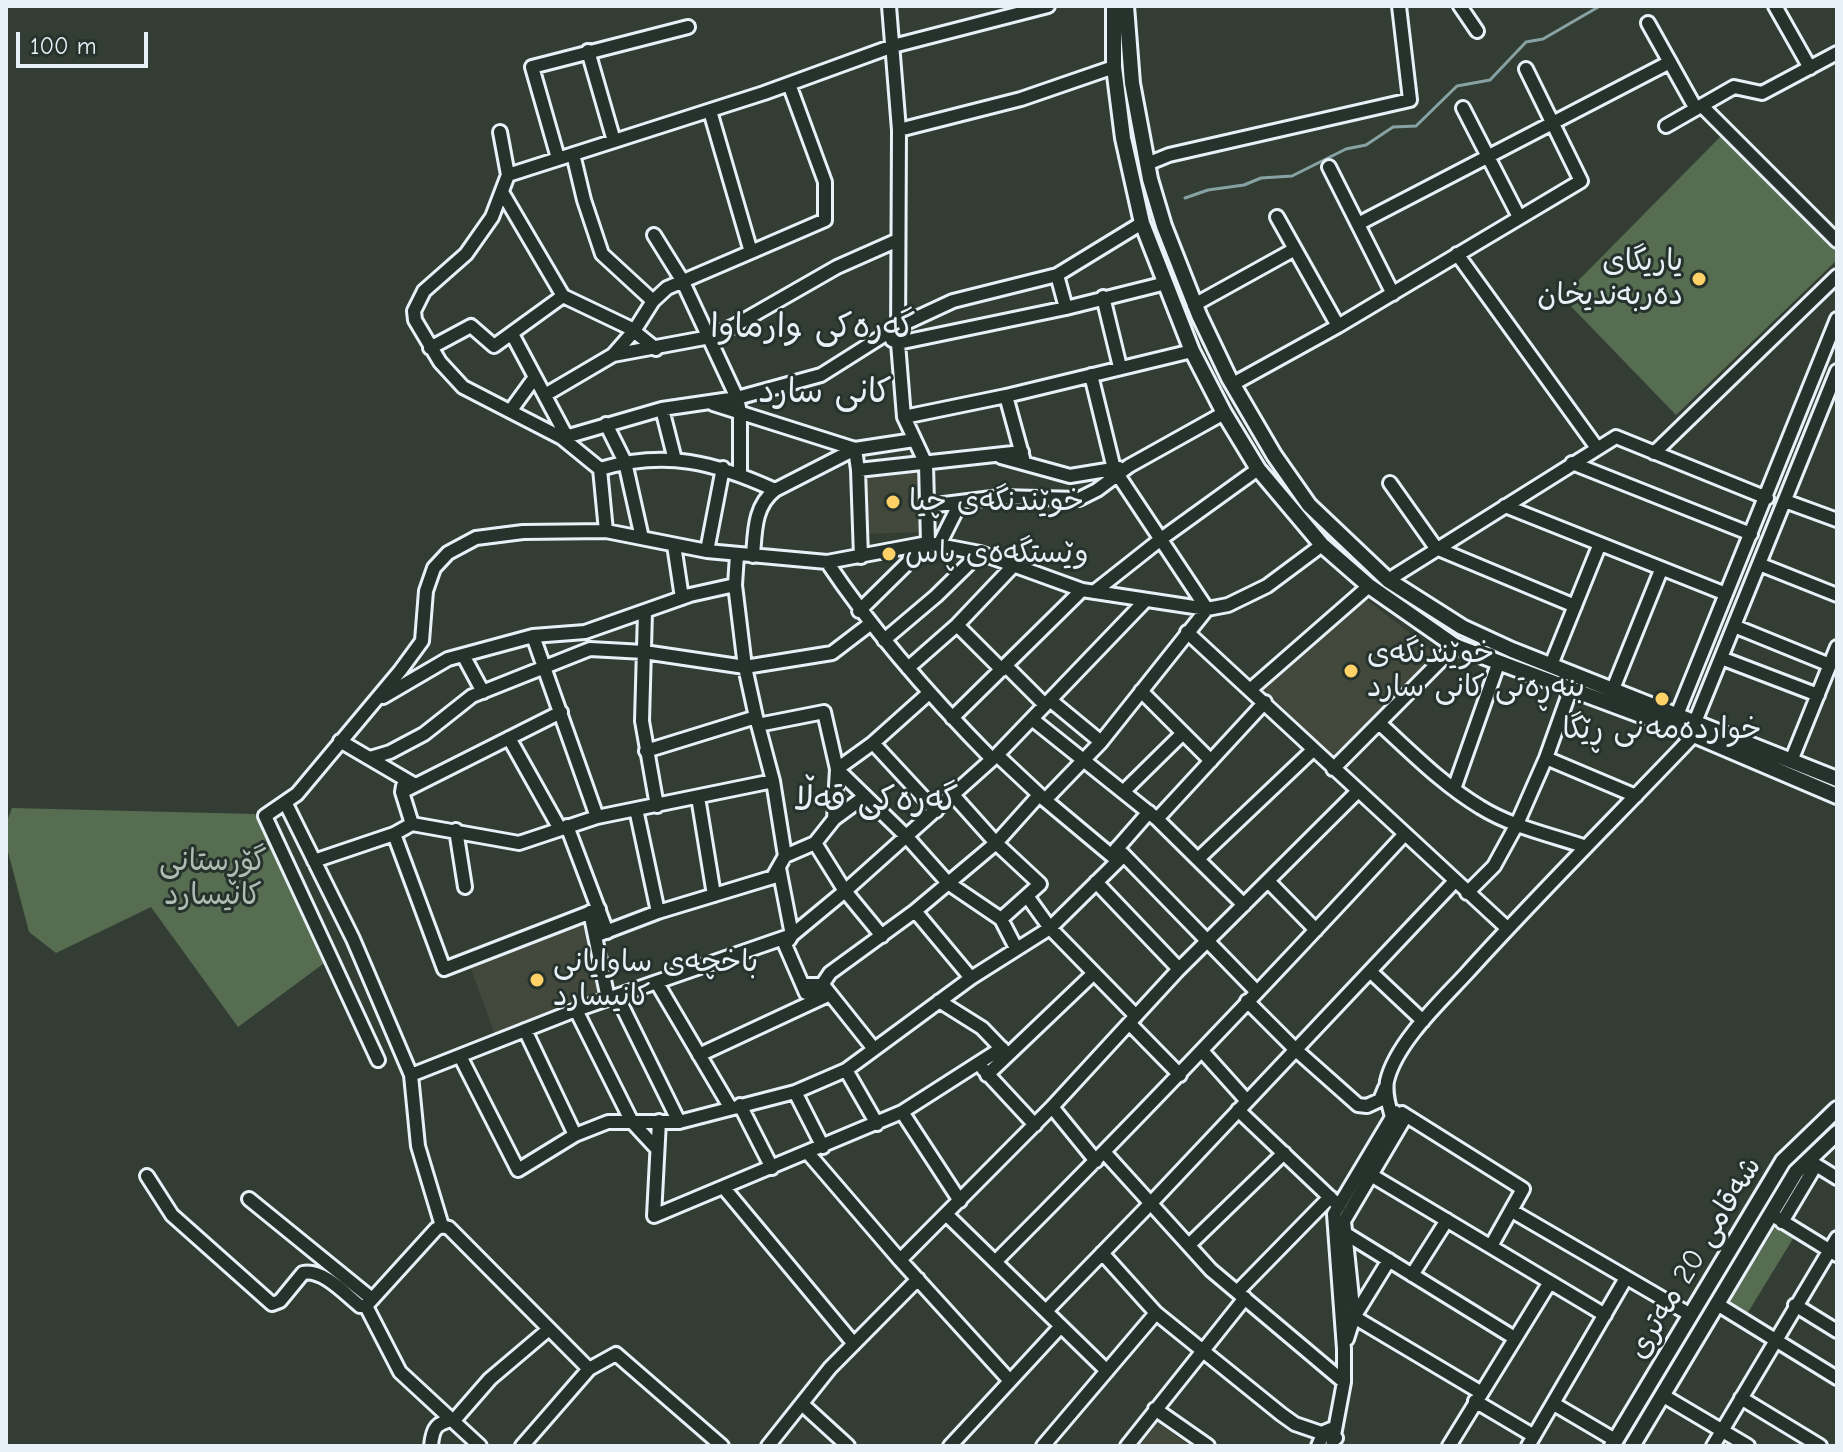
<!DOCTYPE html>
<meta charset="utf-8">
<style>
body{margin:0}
#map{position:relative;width:1843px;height:1452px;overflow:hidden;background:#333d34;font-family:"Comic Neue",sans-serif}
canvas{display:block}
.frame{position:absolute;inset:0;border:8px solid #e8f1f8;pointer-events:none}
.scale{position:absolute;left:16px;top:32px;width:132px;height:36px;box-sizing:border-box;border:4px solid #e8f1f8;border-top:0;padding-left:10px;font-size:24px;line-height:28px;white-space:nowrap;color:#e8f1f8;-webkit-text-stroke:6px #26332d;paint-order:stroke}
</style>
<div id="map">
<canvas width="1843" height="1452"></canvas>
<div class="frame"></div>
<div class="scale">100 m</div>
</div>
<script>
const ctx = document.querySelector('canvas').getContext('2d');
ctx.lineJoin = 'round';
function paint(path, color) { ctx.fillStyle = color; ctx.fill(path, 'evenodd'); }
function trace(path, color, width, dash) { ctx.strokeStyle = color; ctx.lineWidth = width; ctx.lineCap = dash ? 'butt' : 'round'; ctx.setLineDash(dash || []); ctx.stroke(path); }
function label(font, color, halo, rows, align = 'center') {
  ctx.font = font + ' "Comic Neue","Playpen Sans Arabic",sans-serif'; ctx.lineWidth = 6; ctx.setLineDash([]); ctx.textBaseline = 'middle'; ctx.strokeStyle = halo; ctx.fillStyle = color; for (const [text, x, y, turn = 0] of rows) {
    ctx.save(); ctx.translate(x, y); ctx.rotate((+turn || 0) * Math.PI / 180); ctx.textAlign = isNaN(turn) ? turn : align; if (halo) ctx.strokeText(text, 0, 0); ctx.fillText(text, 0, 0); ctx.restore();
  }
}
paint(new Path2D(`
 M 919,469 L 919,532 L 867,534 L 866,473 Z
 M 1366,599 L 1438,655 L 1335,760 L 1262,687 Z
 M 583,923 L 602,993 L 495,1035 L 470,966 Z
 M 1153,1419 L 1190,1446 L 1134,1446 Z`), '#42493c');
paint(new Path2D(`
 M 1723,134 L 1837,247 L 1837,260 L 1676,415 L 1562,297 Z
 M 12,808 L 255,814 L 327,961 L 238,1027 L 151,907 L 56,953 L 29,932 L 6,844 L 6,824 Z
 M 1776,1226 L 1794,1237 L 1747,1314 L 1729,1303 Z`), '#566d52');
trace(new Path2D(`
 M 1185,198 L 1208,190 L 1244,185 L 1261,178 L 1292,176 L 1346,149 L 1366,145 L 1393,127 L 1416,126 L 1457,86 L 1490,80 L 1526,42 L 1543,39 L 1600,6`), '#88a2a4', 3);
const minor = new Path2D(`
 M 1460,6 L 1477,31
 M 1775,6 L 1810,68
 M 1648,23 L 1696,109
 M 588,51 L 614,141
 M 1702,106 L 1837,241
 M 1463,108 L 1519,217
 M 1666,126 L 1734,87 L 1762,93 L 1837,53
 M 899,130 L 1021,99 L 1114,67
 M 500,132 L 508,175 L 492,217 L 466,254 L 424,291 L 414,311 L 415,320 L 440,362 L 463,387 L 562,438 L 600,469 L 606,531
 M 573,154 L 584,200 L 602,254 L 653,301
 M 558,158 L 532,67 L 688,27
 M 1147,164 L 1169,155 L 1410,100 L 1399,6
 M 1329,167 L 1393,294
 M 508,175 L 764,93 L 893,46 L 1048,6
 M 502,192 L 563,296 L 630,328 L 656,349
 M 1277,217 L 1338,326
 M 1358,224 L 1670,62
 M 654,235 L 682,280 L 737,398 L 740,412 L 740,474
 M 751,252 L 825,220 L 825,182 L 789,84
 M 1457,254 L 1597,448
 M 1057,275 L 1066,308
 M 1103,297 L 1120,367
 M 1194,305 L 1295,249
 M 512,334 L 569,441
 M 892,340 L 898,343 L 1066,308 L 1166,283
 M 430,348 L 471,326 L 494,346 L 563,296
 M 613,355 L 634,331 L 653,301 L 667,288 L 751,252 L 710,111
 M 1233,384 L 1338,326 L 1581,181 L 1526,69
 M 545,395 L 613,355 L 710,337 L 734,326 L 837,267 L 898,240
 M 1006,396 L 1023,458
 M 713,404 L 855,449
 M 662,409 L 675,460
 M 511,410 L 535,377
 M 904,417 L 1006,396 L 1192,351
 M 606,424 L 625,462 L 642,538
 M 562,438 L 662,409 L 737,398 L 821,375 L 897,327 L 953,301 L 1057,275 L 1142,223
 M 855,449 L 858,470 L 861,557
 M 1654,453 L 1837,276
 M 1001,457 L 1070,476 L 1119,468
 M 1572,463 L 1751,534
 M 600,469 C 666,450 714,462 775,490
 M 858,470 L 1022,452
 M 1390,483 L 1436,548 L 1575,606
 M 1785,501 L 1837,520
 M 928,506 L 1000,497 L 1079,499 L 1097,490 L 1129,466 L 1224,413
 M 1505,506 L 1726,594
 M 674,545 L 682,598
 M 939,545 L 960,503
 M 707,551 L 723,468
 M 737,555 L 735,585 L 745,667 L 756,717 L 773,781 L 785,856 L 773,877
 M 753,556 C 755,532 754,506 775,490 L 855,449 L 914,440
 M 827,562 C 875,634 932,698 992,759
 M 1759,564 L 1837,595
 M 1388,580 L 1616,437 L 1767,498
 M 1094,592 L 1161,539 L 1258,469
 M 859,611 L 928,543 L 926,464 L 904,417 L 898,343 L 899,130 L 889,6
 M 645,612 L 642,721 L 657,806
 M 957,625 L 1002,670
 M 1734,626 L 1830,665
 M 1187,632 L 1507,928
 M 533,636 L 597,817
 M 884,640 L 936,596 L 980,553
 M 463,655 L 483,692
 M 1721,658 L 1818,695
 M 1551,665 L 1599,546
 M 1006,666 L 1045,705
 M 908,668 L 957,625 L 1014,565
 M 1251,689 L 1369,586
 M 1613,689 L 1661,570
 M 1141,691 L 1211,761
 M 929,693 L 873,743 L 837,769 L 907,837 L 948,883 L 1001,919 L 1016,948
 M 383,697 L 448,659 L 533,636 L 585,632 L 690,595 L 735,585
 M 1050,700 L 1101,742 L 1207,609 L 1114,469 L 1091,375
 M 1677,715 L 1837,319
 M 952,718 L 1082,590
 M 1032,719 L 1157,819 L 1244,905
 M 1695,722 L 1837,371
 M 1379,723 C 1411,752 1443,785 1480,807 C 1512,827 1551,835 1586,847
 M 758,725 L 824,712 L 837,769 L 834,819
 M 509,738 L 560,829
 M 340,741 L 415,785
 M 873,743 L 936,811
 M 646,751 L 756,717
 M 997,755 L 1045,800 L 1118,861
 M 370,758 L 390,752 L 424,734 L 472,696 L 590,649 L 644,652 L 745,667 L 832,653 L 870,624
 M 1546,758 L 1636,796
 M 1791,761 L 1837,647
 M 1333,769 L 1455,646
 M 403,786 L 402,792 L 412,824
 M 1454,789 L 1498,664
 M 402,792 L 561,712
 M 1123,792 L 1183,733
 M 953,795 L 996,843 L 1040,884 L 1001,919
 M 698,797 L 714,895
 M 1045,800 L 1101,742
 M 285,802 L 353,939 L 411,1075
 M 636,809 L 658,912
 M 1157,819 L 1265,702
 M 567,826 L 607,932
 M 456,830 L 465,887
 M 394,834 L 444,969 L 599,909
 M 815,843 L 845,891 L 882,936
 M 1117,848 L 1256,991
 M 1114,852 L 1149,812
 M 785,856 L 815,843 L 834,819 L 864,797
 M 1199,858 L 1313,750
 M 314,861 L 394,834 L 412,824 L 519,843 L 597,817 L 773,781
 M 779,868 L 792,935 L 789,940
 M 1096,882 L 1179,969
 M 1269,882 L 1316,930
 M 1467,893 L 1494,866 L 1517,824 L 1546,758 L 1571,688
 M 1027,896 L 1050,928 L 1136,1016
 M 915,911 L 971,978
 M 590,912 L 608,999
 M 595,936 L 658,912 L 780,875
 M 783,940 L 806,993
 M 1371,972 L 1423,1021
 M 657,983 L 730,1107
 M 803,985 L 823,985 L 874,1049
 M 617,996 L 679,1122
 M 939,1001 L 982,1028 L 1006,1053
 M 1247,1001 L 1296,1050 L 1358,1105 L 1367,1106 L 1380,1100 L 1385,1088
 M 810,1003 L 830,973 L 915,911 L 996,843 L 1039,795
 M 576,1010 L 632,1122 L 657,1149
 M 1130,1024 L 1180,1075
 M 525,1030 L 575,1135
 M 1203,1052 L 1247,1101
 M 699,1055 L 830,994
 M 460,1056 L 518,1170 L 575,1135 L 608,1122 L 679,1122 L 795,1092 L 846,1070 L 971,978 L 1050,928 L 1124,855
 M 378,1060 L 265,816 L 297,794 L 400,671 L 422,641 L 426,591 L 434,568 L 448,553 L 476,538 L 523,532 L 606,531 L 707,551 L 827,562 L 928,543 L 980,553 L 1082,590 L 1207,609 L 1228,605 L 1267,586 L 1322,545
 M 983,1069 L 1035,1125
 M 846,1070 L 877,1124
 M 987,1075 L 1094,973
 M 795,1092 L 823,1147
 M 740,1105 L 772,1168
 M 1052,1107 L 1096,1161
 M 1238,1110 L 1339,1206
 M 902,1112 L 960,1201
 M 1402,1113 L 1523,1189 L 1491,1246
 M 1392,1117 C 1389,1106 1385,1094 1387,1081 C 1396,1043 1440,1002 1466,974 C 1540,892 1618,815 1694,735
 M 659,1121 L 654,1216 L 902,1112 L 1002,1048
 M 808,1153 L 900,1260 L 1010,1381
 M 1105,1153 L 1211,1270 L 1344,1382
 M 1371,1175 L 1605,1315
 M 147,1176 L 172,1215 L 272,1304 L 280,1301 L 303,1273 C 323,1269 345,1294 360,1306 L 366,1306 L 436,1229 L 442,1226 L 449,1228 L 589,1369 L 522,1446
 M 724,1188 L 854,1344
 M 249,1199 L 372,1299
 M 1512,1211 L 1689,1314
 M 947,1215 L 1107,1371
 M 1777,1218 L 1837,1255
 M 1782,1222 L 1816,1165 L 1837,1178
 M 442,1226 L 418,1146 L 411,1075 L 576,1010 L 792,935 L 845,891 L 997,755 L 1145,601
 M 1343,1232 L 1513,1337
 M 1189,1245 L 1284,1153
 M 1102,1253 L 1156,1313 L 1281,1414 L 1295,1424 L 1336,1438
 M 900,1260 L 1052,1107 L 1179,969 L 1357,792
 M 995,1262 C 1135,1122 1270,980 1404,835
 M 1412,1275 L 1447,1220
 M 1237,1292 L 1330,1197
 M 1717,1304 L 1837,1378
 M 1795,1305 L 1837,1331
 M 366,1306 L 400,1372 L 480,1446
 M 1046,1311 L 1151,1203 L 1455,881
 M 1349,1314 L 1480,1392
 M 1354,1317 L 1389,1260
 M 1347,1339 L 1354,1317 L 1344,1221 L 1406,1116
 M 589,1369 L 616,1354 L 722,1446
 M 1662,1395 L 1748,1446
 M 1741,1398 L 1820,1446
 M 1475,1401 L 1534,1436
 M 802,1404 L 848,1446
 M 1554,1404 L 1615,1440
 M 1155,1409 L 1208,1446
 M 431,1446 C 433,1424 438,1424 456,1418 L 490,1379 L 549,1329
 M 768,1446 L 830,1368 L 918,1279
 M 950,1446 L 1061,1326
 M 1043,1446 L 1156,1313
 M 1127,1446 L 1245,1298
 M 1318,1446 L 1324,1432 L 1331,1429
 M 1332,1446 L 1344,1382 L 1344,1349 L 1334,1214 L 1395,1112
 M 1449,1446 L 1550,1282
 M 1528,1446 L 1626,1278
 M 1713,1446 L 1837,1238`);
const major = new Path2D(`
 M 1114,6 L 1114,67 L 1123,138 L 1142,223 L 1192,351 L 1224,413 L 1258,469 L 1322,545 L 1369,586 L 1455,646 L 1694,735 L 1837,796
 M 1126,6 L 1132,83 L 1150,179 L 1164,226 L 1199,315 L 1229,378 L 1274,455 L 1309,505 L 1388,580 L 1462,627 L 1512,650 L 1837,779
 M 1612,1446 L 1783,1161 L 1837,1109
 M 1632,1446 L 1796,1172 L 1837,1133`);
trace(minor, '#e8f1f8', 18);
trace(major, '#e8f1f8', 20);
trace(minor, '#26332d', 12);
trace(major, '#26332d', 14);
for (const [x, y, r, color] of [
 [1699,279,8,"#ffd166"],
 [893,502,8,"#ffd166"],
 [889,554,8,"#ffd166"],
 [1351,671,8,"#ffd166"],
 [1662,699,8,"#ffd166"],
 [537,980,8,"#ffd166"]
]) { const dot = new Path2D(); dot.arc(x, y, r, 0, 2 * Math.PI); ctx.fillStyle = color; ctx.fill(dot); trace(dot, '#26332d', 3); }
label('30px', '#e8f1f8', '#26332d', [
 ["یاریگاى",1683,262,"right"],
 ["ده‌ربه‌ندیخان",1683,296,"right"],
 ["خوێندنگەی چیا",909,502],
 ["وێستگەەی پاس",905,554],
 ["خوێندنگەی",1367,654],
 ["بنەڕەتی کانی سارد",1367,688],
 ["خواردەمەنی ڕێگا",1662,730,"center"],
 ["باخچەی ساوایانی",553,963],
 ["کانیسارد",553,997]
], 'left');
label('30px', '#aebcb6', '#26332d', [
 ["گۆڕستانی",213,862],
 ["کانیسارد",213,896]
]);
label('30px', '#e8f1f8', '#26332d', [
 ["شەقامی 20 مەتری",1695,1258,-59]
]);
label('34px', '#e8f1f8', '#26332d', [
 ["گەرەکی وارماوا",813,327],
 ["کانی سارد",825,392],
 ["گەرەکی قەڵا",876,800]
]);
</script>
